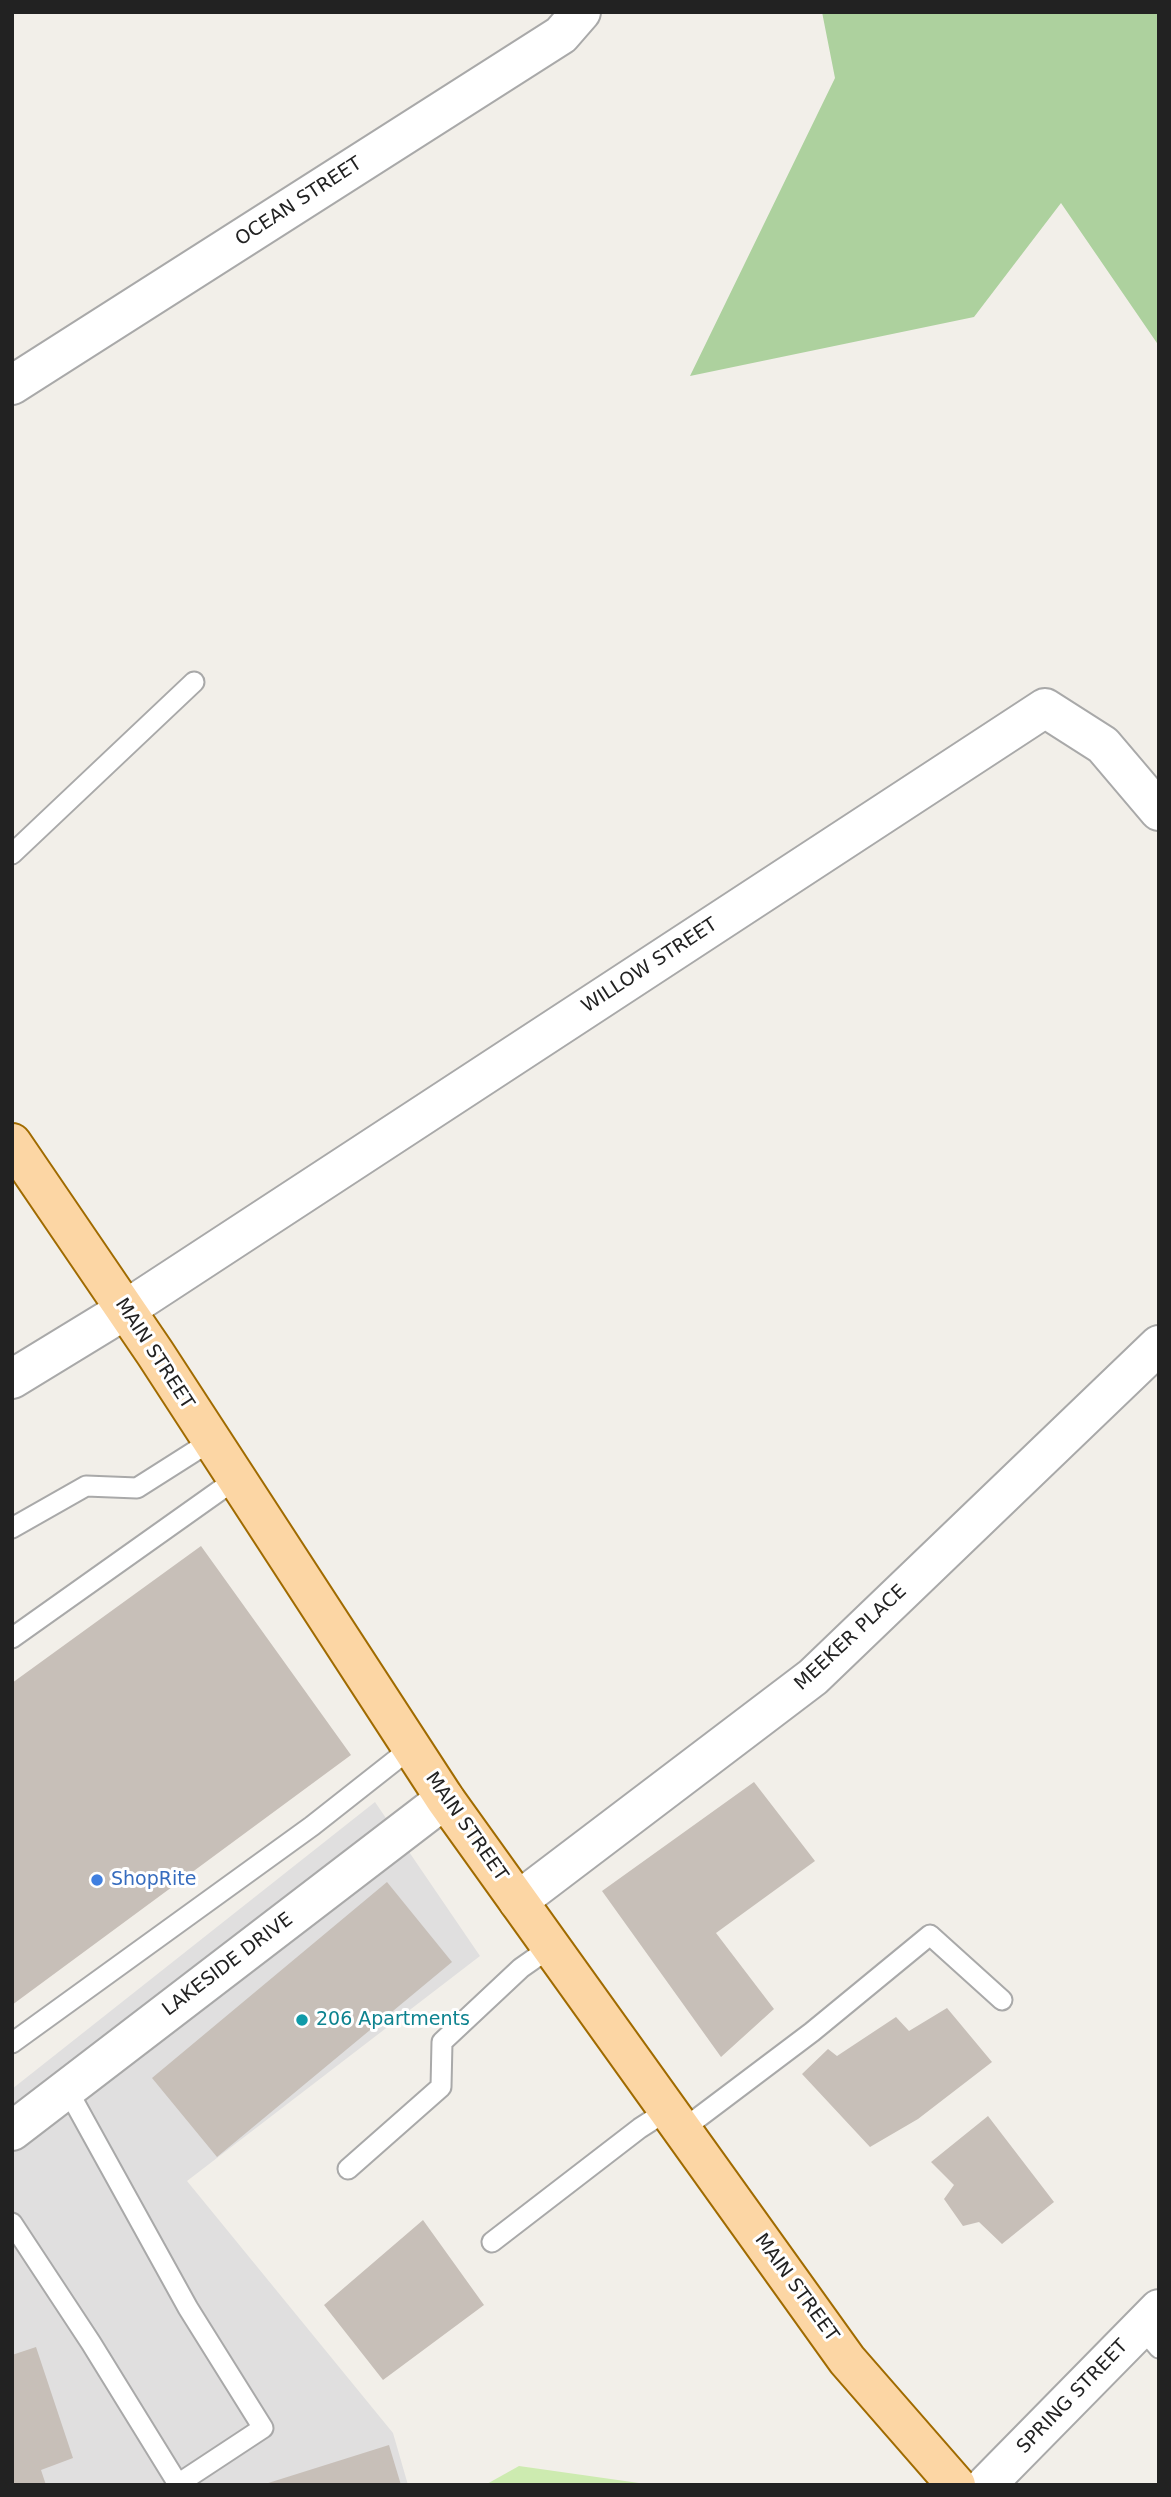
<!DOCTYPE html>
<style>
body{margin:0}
#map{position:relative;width:1171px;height:2497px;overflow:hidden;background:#f2efe9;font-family:"DejaVu Sans",sans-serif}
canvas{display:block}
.frame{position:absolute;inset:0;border:14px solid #222;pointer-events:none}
</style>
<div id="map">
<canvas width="1171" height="2497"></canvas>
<div class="frame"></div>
</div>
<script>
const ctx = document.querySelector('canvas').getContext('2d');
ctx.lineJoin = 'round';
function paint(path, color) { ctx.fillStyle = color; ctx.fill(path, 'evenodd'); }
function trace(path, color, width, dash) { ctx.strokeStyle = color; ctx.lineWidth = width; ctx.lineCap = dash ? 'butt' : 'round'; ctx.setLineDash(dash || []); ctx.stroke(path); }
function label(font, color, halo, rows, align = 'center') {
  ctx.font = font + ' "DejaVu Sans",sans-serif'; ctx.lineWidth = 6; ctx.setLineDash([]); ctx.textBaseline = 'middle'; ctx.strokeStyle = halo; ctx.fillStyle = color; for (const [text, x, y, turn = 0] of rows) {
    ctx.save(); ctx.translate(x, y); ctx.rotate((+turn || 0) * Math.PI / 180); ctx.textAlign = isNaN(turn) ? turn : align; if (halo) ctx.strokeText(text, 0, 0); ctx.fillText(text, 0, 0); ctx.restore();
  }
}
paint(new Path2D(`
 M 375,1802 L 480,1956 L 187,2181 L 393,2433 L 408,2485 L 12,2485 L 12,2089 Z`), '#e0dfdf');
paint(new Path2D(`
 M 519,2466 L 653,2485 L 485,2485 Z`), '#cdebb0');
paint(new Path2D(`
 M 822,12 L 1159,12 L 1159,346 L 1061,203 L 974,317 L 690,376 L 835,78 Z`), '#add19e');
paint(new Path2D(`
 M 201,1546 L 351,1755 L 12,2005 L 12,1683 Z
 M 754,1782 L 815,1861 L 716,1933 L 774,2009 L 721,2057 L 602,1891 Z
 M 387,1882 L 452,1962 L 217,2157 L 152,2078 Z
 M 947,2008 L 992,2062 L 918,2119 L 870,2147 L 802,2074 L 828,2049 L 837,2056 L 896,2017 L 909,2031 Z
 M 988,2116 L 1054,2202 L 1002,2244 L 979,2222 L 963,2226 L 944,2199 L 954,2185 L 931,2162 Z
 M 423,2220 L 484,2305 L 383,2380 L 324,2305 Z
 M 36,2347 L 73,2458 L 41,2470 L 46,2485 L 12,2485 L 12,2355 Z
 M 389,2445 L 401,2485 L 265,2485 L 265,2484 Z`), '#c7bfb8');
const lane = new Path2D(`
 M 12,854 L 194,682
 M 12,1528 L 86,1486 L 137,1488 L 211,1441
 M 12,1638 L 236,1479
 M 12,2043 L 312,1826 L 411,1748
 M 682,2130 L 812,2032 L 930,1935 L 1002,2000
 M 348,2169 L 441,2087 L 442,2042 L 521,1968 L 551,1947
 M 12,2223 L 91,2343 L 178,2484 L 263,2428 L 188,2308 L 67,2089
 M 492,2242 L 640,2128 L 668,2110
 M 1141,2327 L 1159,2348`);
const street = new Path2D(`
 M 12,385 L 561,35 L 581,12
 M 12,1379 L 125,1310 L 1045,708 L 1103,745 L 1159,811
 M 518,1901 L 813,1677 L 1159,1345
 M 12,2131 L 445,1799
 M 986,2485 L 1159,2309`);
const primary = new Path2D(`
 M 12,1143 L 155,1353 L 445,1799 L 847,2360 L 956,2485`);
trace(lane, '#a9a9a9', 23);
trace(street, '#a9a9a9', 42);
trace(primary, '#a06b00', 42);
trace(lane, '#fff', 19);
trace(street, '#fff', 38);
trace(primary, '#fcd6a4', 38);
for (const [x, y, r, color] of [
 [97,1880,7,"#3f7fe0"],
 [302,2020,7,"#0f9aa8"]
]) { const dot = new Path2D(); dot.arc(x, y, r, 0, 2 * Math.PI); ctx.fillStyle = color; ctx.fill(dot); trace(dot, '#fff', 2.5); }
label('19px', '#222', '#fff', [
 ["OCEAN STREET",299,202,-33],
 ["WILLOW STREET",650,966,-33],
 ["MAIN STREET",154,1354,57],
 ["MEEKER PLACE",851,1638,-43],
 ["MAIN STREET",466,1827,55],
 ["LAKESIDE DRIVE",228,1965,-37],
 ["MAIN STREET",796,2288,54],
 ["SPRING STREET",1073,2397,-46]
]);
label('19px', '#366cbe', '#fff', [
 ["ShopRite",111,1880]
], 'left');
label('19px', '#0d838f', '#fff', [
 ["206 Apartments",316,2020]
], 'left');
</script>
